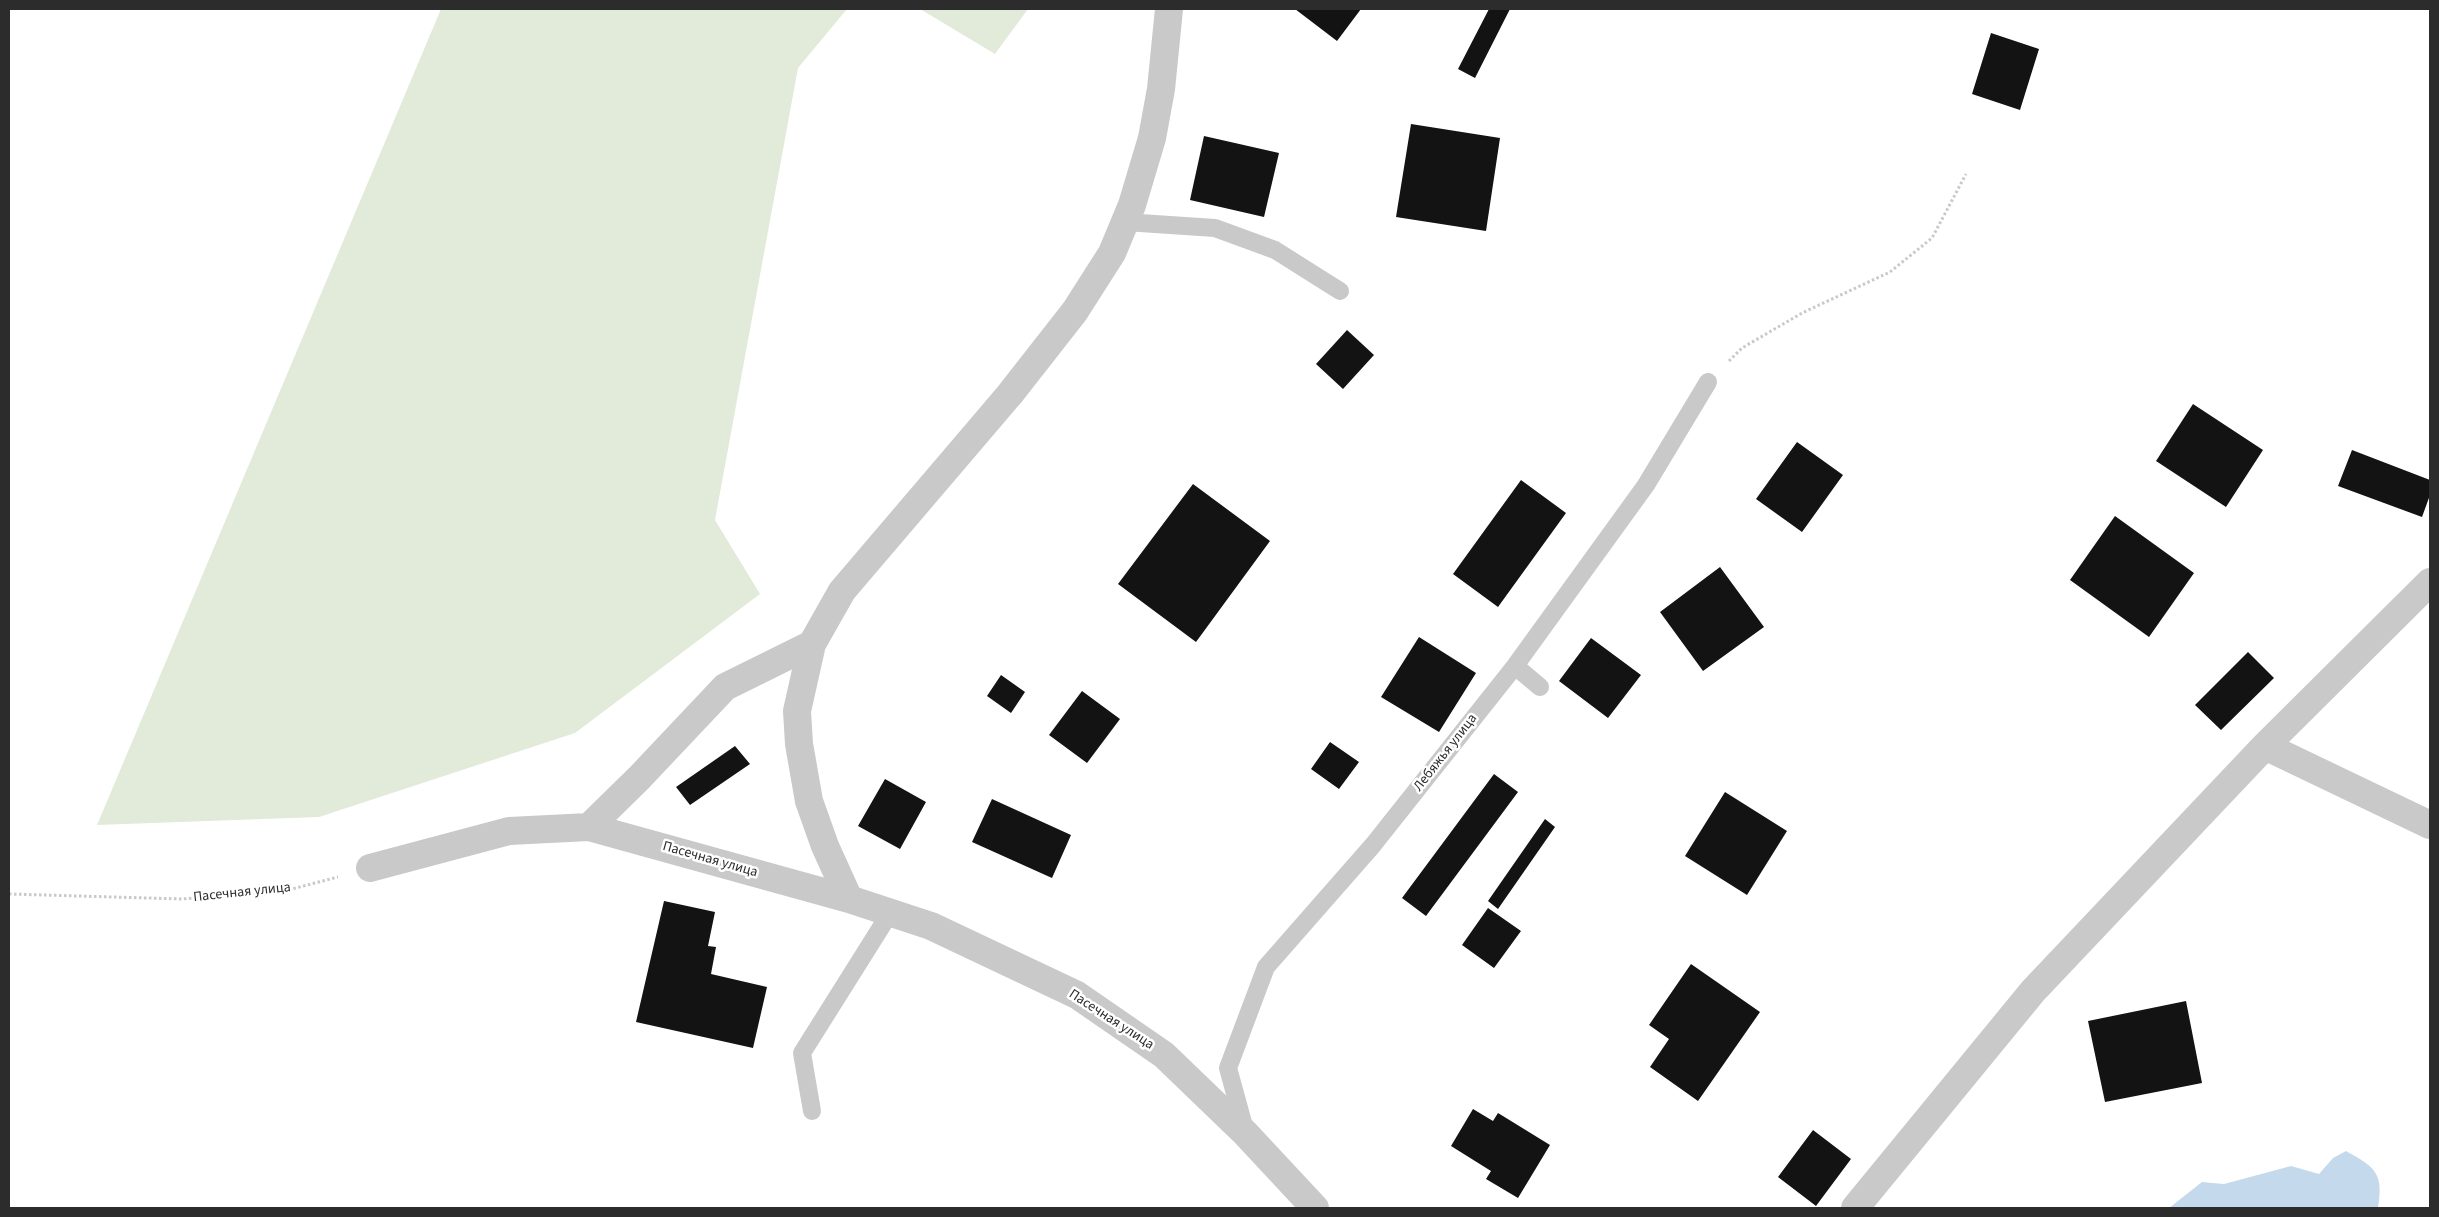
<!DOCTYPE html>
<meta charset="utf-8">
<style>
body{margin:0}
#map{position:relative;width:2439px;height:1217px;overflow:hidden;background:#fff;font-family:"Source Sans 3",sans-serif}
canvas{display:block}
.frame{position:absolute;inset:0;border:10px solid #2c2c2c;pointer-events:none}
</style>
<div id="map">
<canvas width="2439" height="1217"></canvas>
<div class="frame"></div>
</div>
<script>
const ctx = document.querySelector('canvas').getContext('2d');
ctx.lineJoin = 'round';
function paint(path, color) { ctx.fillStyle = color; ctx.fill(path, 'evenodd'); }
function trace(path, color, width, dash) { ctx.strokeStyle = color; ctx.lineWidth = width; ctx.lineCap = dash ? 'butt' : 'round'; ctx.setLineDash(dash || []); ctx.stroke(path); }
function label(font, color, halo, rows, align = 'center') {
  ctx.font = font + ' "Source Sans 3",sans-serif'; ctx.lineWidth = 5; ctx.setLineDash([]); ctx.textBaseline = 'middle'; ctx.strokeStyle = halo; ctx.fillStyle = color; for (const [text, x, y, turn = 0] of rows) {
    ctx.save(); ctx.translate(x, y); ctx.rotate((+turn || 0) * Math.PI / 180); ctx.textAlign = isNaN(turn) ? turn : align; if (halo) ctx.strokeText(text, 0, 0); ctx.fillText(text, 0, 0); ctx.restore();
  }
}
paint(new Path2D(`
 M 441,9 L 847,9 L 798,68 L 715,520 L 760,594 L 575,733 L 319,817 L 97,825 Z
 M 920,9 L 1028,9 L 995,54 Z`), '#e2ebd9');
paint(new Path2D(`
 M 2346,1151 C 2375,1167 2384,1173 2378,1208 L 2169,1208 L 2202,1182 L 2224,1184 L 2291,1166 L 2319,1174 L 2333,1158 Z`), '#c4daec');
paint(new Path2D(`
 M 1295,9 L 1361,9 L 1337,41 Z
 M 1489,9 L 1510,9 L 1475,78 L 1458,69 Z
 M 1991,33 L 2039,49 L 2020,110 L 1972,94 Z
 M 1411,124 L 1500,138 L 1486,231 L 1396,217 Z
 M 1204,136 L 1279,153 L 1264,217 L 1190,200 Z
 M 1347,330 L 1374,355 L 1343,389 L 1316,364 Z
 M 2193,404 L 2263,450 L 2226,507 L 2156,461 Z
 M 1797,442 L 1843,475 L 1802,532 L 1756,499 Z
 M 2352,450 L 2430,480 L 2430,495 L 2422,517 L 2338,486 Z
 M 1521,480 L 1566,513 L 1498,607 L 1453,574 Z
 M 1193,484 L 1270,541 L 1196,642 L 1118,584 Z
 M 2115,516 L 2194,573 L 2149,637 L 2070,580 Z
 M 1720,567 L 1764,627 L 1703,671 L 1660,612 Z
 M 1419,637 L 1476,673 L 1439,732 L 1381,697 Z
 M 1591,638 L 1641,675 L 1608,718 L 1559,681 Z
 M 2248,652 L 2274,678 L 2221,730 L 2195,705 Z
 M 1001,675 L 1025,692 L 1011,713 L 987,696 Z
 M 1082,691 L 1120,719 L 1087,763 L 1049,735 Z
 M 1330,742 L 1359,762 L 1339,789 L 1311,769 Z
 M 735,746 L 750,764 L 690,805 L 676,787 Z
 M 1494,774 L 1518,792 L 1426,916 L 1402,898 Z
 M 885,779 L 926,802 L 900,849 L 858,826 Z
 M 1725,792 L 1787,831 L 1747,895 L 1685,856 Z
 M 992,799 L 1071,835 L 1052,878 L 972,842 Z
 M 1545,819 L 1555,827 L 1498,909 L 1488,901 Z
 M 664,901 L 715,912 L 708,946 L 716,947 L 711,974 L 767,987 L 753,1048 L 636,1022 Z
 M 1488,908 L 1521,931 L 1494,968 L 1462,945 Z
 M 1691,964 L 1760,1012 L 1698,1101 L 1650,1067 L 1669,1039 L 1649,1025 Z
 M 2186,1001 L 2202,1083 L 2105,1102 L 2088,1021 Z
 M 1473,1109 L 1493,1121 L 1498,1113 L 1550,1145 L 1518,1198 L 1486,1179 L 1491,1171 L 1451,1146 Z
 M 1813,1130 L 1851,1159 L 1816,1206 L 1778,1177 Z`), '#131313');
trace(new Path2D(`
 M 1729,361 L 1742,348 L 1802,313 L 1890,272 L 1932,238 L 1966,174
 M 9,894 L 182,899 L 288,890 L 338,877`), '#c9c9c9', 3, [2.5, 2.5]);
trace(new Path2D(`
 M 1125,222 L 1215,228 L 1275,250 L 1340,291
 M 1515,666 L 1540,687
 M 812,1111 L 802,1053 L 890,913
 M 1245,1130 L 1228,1068 L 1266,967 L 1373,845 L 1515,666 L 1646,485 L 1708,382`), '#c9c9c9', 18);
trace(new Path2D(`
 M 2265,746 L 2430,825
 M 589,827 L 639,778 L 725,687 L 812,644
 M 370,868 L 509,831 L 589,827 L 849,899 L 931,926 L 1077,995 L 1164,1055 L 1245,1133 L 1315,1208
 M 849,899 L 825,846 L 809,801 L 799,744 L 797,711 L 812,644 L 842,591 L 1010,394 L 1075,311 L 1112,253 L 1132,205 L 1152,138 L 1161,89 L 1169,9
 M 1855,1208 L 2033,991 L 2265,746 L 2430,582`), '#c9c9c9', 28);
label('14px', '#2c2c2c', '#fff', [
 ["Лебяжья улица",1446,753,-52],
 ["Пасечная улица",710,860,16],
 ["Пасечная улица",242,893,-6],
 ["Пасечная улица",1111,1020,33]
]);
</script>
